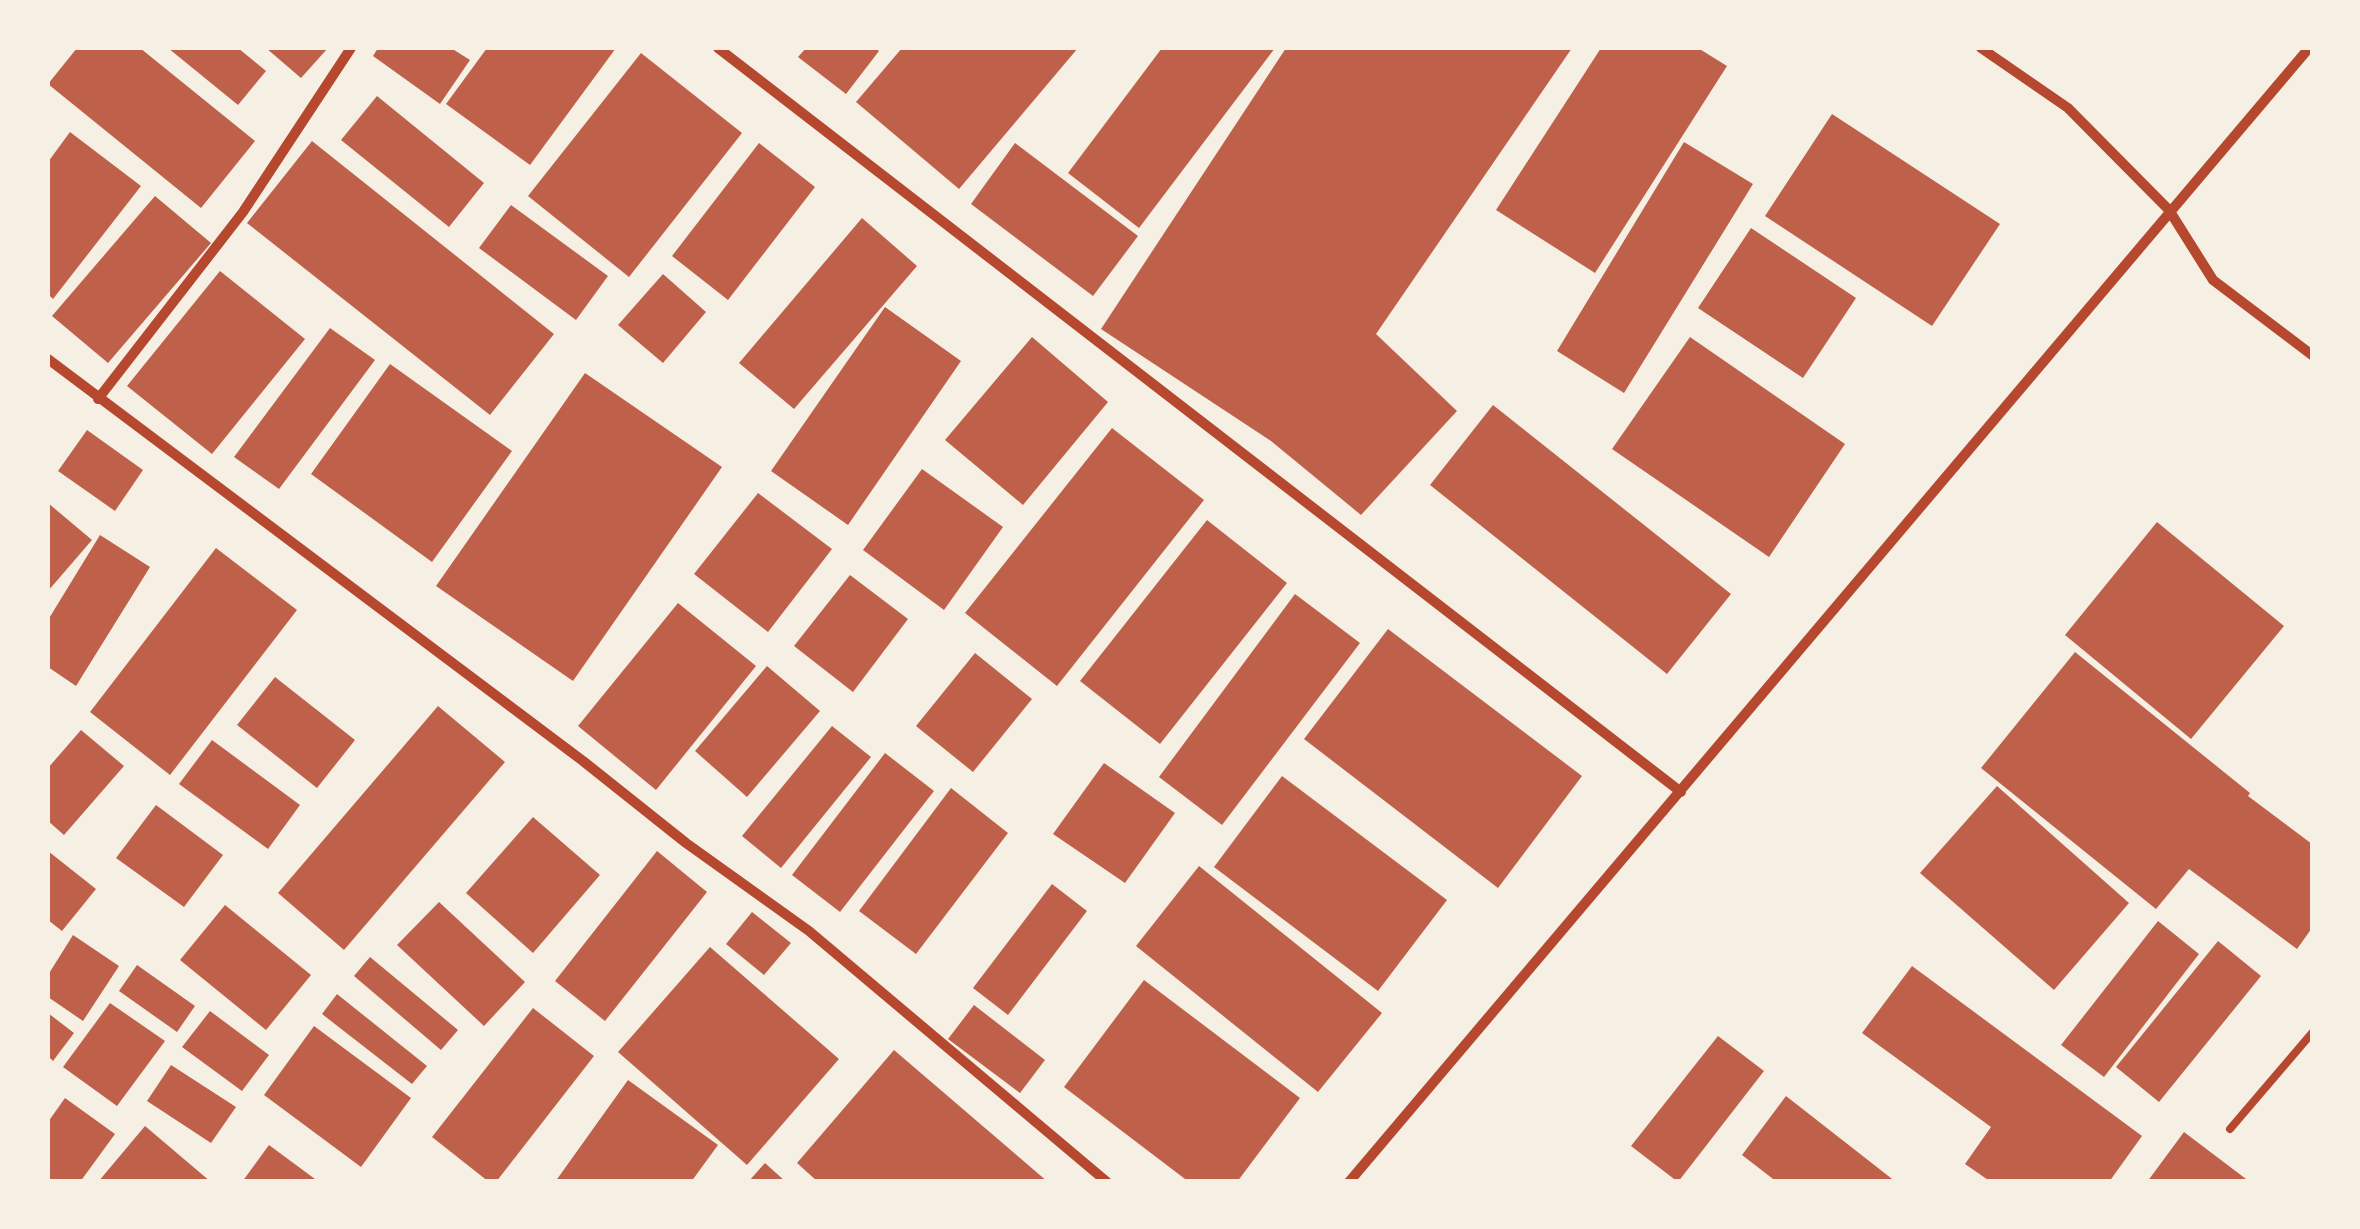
<!DOCTYPE html>
<style>
body{margin:0}
#map{position:relative;width:2360px;height:1229px;overflow:hidden;background:#f6efe4;font-family:Figtree,sans-serif}
canvas{display:block}
.frame{position:absolute;inset:0;border:50px solid #f6efe4;pointer-events:none}
</style>
<div id="map">
<canvas width="2360" height="1229"></canvas>
<div class="frame"></div>
</div>
<script>
const ctx = document.querySelector('canvas').getContext('2d');
ctx.lineJoin = 'round';
function paint(path, color) { ctx.fillStyle = color; ctx.fill(path, 'evenodd'); }
function trace(path, color, width, dash) { ctx.strokeStyle = color; ctx.lineWidth = width; ctx.lineCap = dash ? 'butt' : 'round'; ctx.setLineDash(dash || []); ctx.stroke(path); }
paint(new Path2D(`
 M 77,48 L 140,48 L 255,141 L 201,208 L 48,84 Z
 M 168,48 L 238,48 L 266,71 L 238,105 Z
 M 266,48 L 328,48 L 301,78 Z
 M 378,48 L 451,48 L 470,60 L 440,104 L 373,56 Z
 M 487,48 L 616,48 L 530,165 L 446,104 Z
 M 806,48 L 875,48 L 879,51 L 846,94 L 798,57 Z
 M 902,48 L 1078,48 L 959,189 L 856,102 Z
 M 1162,48 L 1275,48 L 1139,228 L 1068,173 Z
 M 1286,48 L 1572,48 L 1376,334 L 1457,411 L 1361,515 L 1271,441 L 1101,329 Z
 M 1601,48 L 1698,48 L 1727,66 L 1595,273 L 1496,210 Z
 M 641,53 L 742,133 L 629,277 L 528,196 Z
 M 377,96 L 484,183 L 449,227 L 341,140 Z
 M 1832,114 L 2000,224 L 1932,326 L 1765,216 Z
 M 70,132 L 141,186 L 53,299 L 48,294 L 48,162 Z
 M 312,141 L 554,334 L 490,415 L 247,223 Z
 M 1684,142 L 1753,184 L 1624,393 L 1557,351 Z
 M 759,143 L 815,187 L 728,300 L 672,256 Z
 M 1015,143 L 1138,236 L 1093,296 L 971,204 Z
 M 155,196 L 211,243 L 108,363 L 52,316 Z
 M 511,205 L 608,276 L 576,320 L 479,248 Z
 M 862,218 L 917,266 L 794,409 L 739,363 Z
 M 1751,228 L 1856,298 L 1803,378 L 1698,308 Z
 M 220,271 L 305,339 L 212,454 L 127,386 Z
 M 663,274 L 706,312 L 663,363 L 618,325 Z
 M 885,307 L 961,361 L 848,525 L 771,471 Z
 M 330,328 L 375,360 L 279,489 L 234,457 Z
 M 1032,337 L 1108,402 L 1023,505 L 945,440 Z
 M 1690,337 L 1845,444 L 1769,557 L 1612,449 Z
 M 390,364 L 512,451 L 432,562 L 311,474 Z
 M 585,373 L 722,467 L 573,681 L 436,586 Z
 M 1493,405 L 1731,594 L 1667,674 L 1430,485 Z
 M 1112,428 L 1204,500 L 1057,686 L 965,613 Z
 M 87,430 L 143,470 L 115,511 L 58,471 Z
 M 922,469 L 1003,527 L 944,610 L 863,550 Z
 M 758,493 L 832,549 L 768,632 L 694,574 Z
 M 48,503 L 92,540 L 48,591 Z
 M 1207,520 L 1287,583 L 1160,744 L 1080,681 Z
 M 2157,522 L 2284,626 L 2191,739 L 2065,635 Z
 M 100,535 L 150,567 L 76,686 L 48,667 L 48,620 Z
 M 216,548 L 297,610 L 170,775 L 90,712 Z
 M 850,575 L 908,619 L 853,692 L 794,646 Z
 M 1295,594 L 1360,643 L 1222,825 L 1159,777 Z
 M 678,603 L 756,666 L 656,790 L 578,726 Z
 M 1388,629 L 1582,776 L 1498,888 L 1304,739 Z
 M 2075,652 L 2250,793 L 2248,796 L 2312,844 L 2312,928 L 2297,949 L 2189,869 L 2156,909 L 1981,768 Z
 M 975,653 L 1032,699 L 973,772 L 916,726 Z
 M 767,666 L 820,711 L 747,797 L 695,751 Z
 M 275,677 L 355,740 L 317,788 L 237,725 Z
 M 438,706 L 505,762 L 344,950 L 278,893 Z
 M 832,726 L 871,757 L 781,868 L 742,836 Z
 M 81,730 L 124,766 L 64,835 L 48,821 L 48,768 Z
 M 212,740 L 300,805 L 268,849 L 179,784 Z
 M 885,753 L 934,791 L 840,912 L 792,875 Z
 M 1104,763 L 1175,813 L 1125,883 L 1053,834 Z
 M 1282,776 L 1447,900 L 1378,991 L 1214,867 Z
 M 1997,786 L 2129,903 L 2054,990 L 1920,873 Z
 M 951,788 L 1008,833 L 916,954 L 859,911 Z
 M 156,805 L 223,855 L 184,907 L 116,858 Z
 M 533,817 L 600,875 L 533,953 L 466,893 Z
 M 48,851 L 96,889 L 62,931 L 48,920 Z
 M 657,851 L 707,892 L 605,1021 L 555,981 Z
 M 1199,866 L 1382,1013 L 1318,1092 L 1136,946 Z
 M 1052,884 L 1087,911 L 1008,1015 L 973,988 Z
 M 439,902 L 525,982 L 484,1026 L 397,945 Z
 M 225,905 L 311,975 L 266,1030 L 180,960 Z
 M 752,912 L 791,943 L 764,975 L 726,944 Z
 M 2158,921 L 2199,954 L 2104,1077 L 2061,1045 Z
 M 73,935 L 119,966 L 83,1021 L 48,997 L 48,975 Z
 M 2218,941 L 2261,976 L 2159,1102 L 2116,1067 Z
 M 710,947 L 839,1059 L 747,1165 L 618,1052 Z
 M 370,957 L 458,1030 L 441,1050 L 354,976 Z
 M 137,965 L 195,1006 L 177,1032 L 119,991 Z
 M 1912,966 L 2142,1136 L 2109,1182 L 1991,1182 L 1965,1164 L 1991,1127 L 1862,1033 Z
 M 1144,980 L 1300,1098 L 1237,1182 L 1189,1182 L 1064,1087 Z
 M 337,994 L 427,1066 L 412,1084 L 322,1014 Z
 M 110,1003 L 165,1041 L 117,1106 L 63,1067 Z
 M 974,1005 L 1045,1060 L 1020,1093 L 948,1039 Z
 M 533,1008 L 594,1056 L 496,1182 L 489,1182 L 432,1137 Z
 M 210,1011 L 269,1055 L 242,1091 L 182,1047 Z
 M 48,1013 L 74,1033 L 53,1061 L 48,1056 Z
 M 314,1026 L 411,1098 L 361,1167 L 264,1095 Z
 M 1718,1036 L 1764,1071 L 1678,1182 L 1631,1146 Z
 M 894,1050 L 1048,1182 L 818,1182 L 797,1163 Z
 M 171,1065 L 236,1107 L 211,1143 L 147,1101 Z
 M 628,1080 L 718,1145 L 691,1182 L 555,1182 Z
 M 1786,1096 L 1896,1182 L 1777,1182 L 1742,1155 Z
 M 65,1098 L 115,1134 L 80,1182 L 54,1182 L 48,1177 L 48,1122 Z
 M 145,1126 L 211,1182 L 98,1182 Z
 M 2184,1132 L 2250,1182 L 2147,1182 Z
 M 269,1145 L 319,1182 L 242,1182 Z
 M 765,1163 L 786,1182 L 748,1182 Z`), '#bf614a');
trace(new Path2D(`
 M 2230,1129 L 2312,1033`), '#b5482f', 8);
trace(new Path2D(`
 M 718,48 L 1681,792
 M 1981,48 L 2068,108 L 2169,210 L 2213,280 L 2312,355
 M 48,359 L 583,761 L 686,843 L 809,931 L 1107,1182
 M 98,399 L 243,212 L 351,48
 M 1349,1182 L 2309,48`), '#b5482f', 10);
</script>
